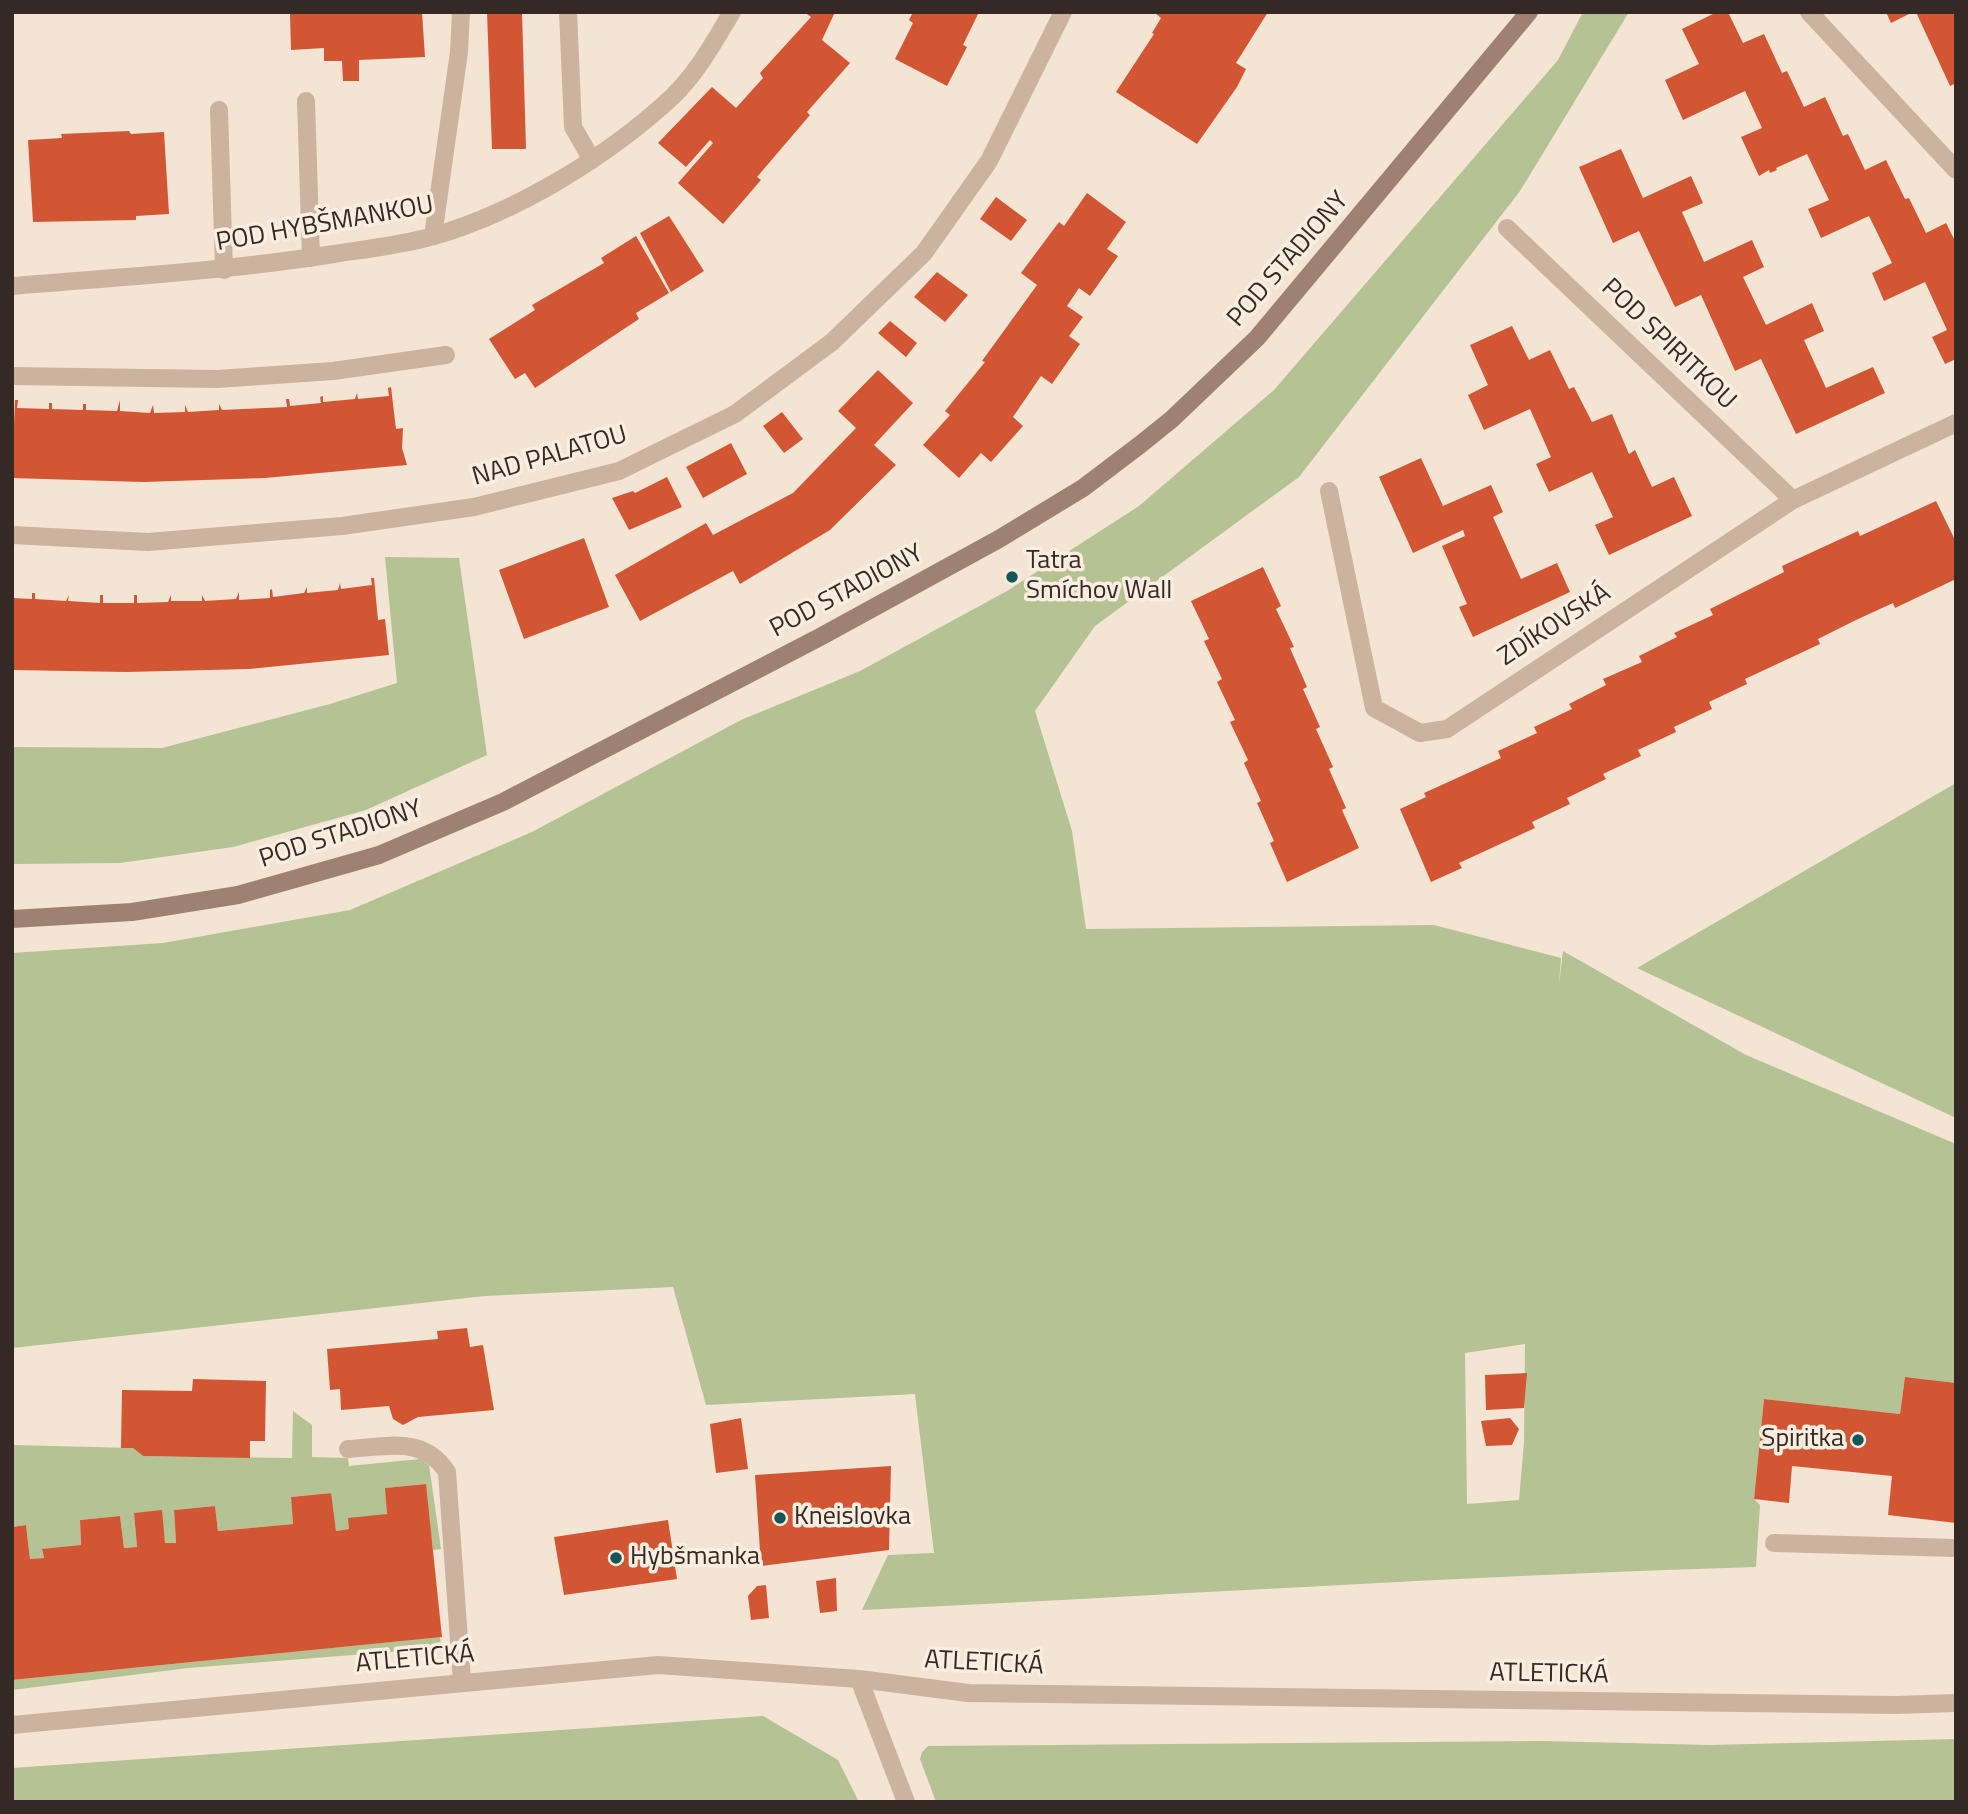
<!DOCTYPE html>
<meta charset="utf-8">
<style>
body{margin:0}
#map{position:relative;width:1968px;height:1814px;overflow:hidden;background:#f3e4d4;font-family:"Titillium Web",sans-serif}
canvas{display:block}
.frame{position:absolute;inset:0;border:14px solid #342924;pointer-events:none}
</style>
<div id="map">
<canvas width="1968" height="1814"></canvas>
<div class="frame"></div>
</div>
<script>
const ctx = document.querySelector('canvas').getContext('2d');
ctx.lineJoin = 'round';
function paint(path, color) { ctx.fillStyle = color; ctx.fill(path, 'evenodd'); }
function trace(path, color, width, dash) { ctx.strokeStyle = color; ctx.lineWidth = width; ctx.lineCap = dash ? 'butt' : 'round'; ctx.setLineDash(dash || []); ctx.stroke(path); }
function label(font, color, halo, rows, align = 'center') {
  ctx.font = font + ' "Titillium Web",sans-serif'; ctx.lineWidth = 7; ctx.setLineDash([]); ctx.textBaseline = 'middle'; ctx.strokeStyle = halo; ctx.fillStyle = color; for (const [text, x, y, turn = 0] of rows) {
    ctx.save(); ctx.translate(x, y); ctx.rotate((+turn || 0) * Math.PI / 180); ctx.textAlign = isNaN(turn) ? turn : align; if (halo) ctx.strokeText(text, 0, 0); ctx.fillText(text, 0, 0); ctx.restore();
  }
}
paint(new Path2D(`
 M 1583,12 L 1629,12 L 1520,191 L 1299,477 L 1095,626 L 1035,711 L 1072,831 L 1086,929 L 1434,925 L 1561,958 L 1559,985 L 1563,951 L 1746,1055 L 1956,1144 L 1956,1383 L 1905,1377 L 1900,1414 L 1764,1399 L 1754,1499 L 1760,1505 L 1756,1567 C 1458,1576 1160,1596 862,1610 L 888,1555 L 934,1553 L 915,1394 L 706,1405 L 673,1287 L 485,1296 L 12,1348 L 12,953 L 163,943 L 350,910 L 532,832 L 741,720 L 860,671 L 1007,591 L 1139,506 L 1274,390 L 1558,60 ZM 1525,1344 L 1524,1442 L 1519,1500 L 1467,1504 L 1465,1353 Z
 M 385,557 L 459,558 L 487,755 L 366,810 L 233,847 L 120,863 L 12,864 L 12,747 L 162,748 L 330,704 L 397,683 Z
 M 1956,783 L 1956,1118 L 1637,968 Z
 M 293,1411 L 312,1425 L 312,1457 L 348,1458 L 349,1466 L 420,1459 L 429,1465 L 441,1549 L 433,1550 L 425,1484 L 386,1488 L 387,1514 L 349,1529 L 336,1531 L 330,1493 L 291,1497 L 293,1524 L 218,1531 L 215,1506 L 174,1510 L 176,1543 L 165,1543 L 161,1511 L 134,1513 L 137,1547 L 124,1548 L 120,1516 L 80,1520 L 81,1545 L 42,1550 L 44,1558 L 30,1559 L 26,1525 L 12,1527 L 12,1445 L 133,1448 L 143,1456 L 292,1458 Z
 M 440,1637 L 441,1648 L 188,1668 L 12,1690 L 12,1680 Z
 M 763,1716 L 838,1760 L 859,1802 L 12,1802 L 12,1768 Z
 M 1956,1739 L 1956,1802 L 936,1802 L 920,1759 L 922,1752 L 928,1746 L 1542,1741 L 1710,1745 Z`), '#b4c294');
paint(new Path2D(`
 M 306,12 L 422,12 L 425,57 L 359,60 L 359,81 L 343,81 L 342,61 L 324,61 L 324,48 L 291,50 L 290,14 Z
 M 487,12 L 522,12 L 526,149 L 492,149 Z
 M 804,12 L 835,12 L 822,40 L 850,63 L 807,112 L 810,115 L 757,177 L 761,180 L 723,224 L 678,183 L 713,143 L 710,140 L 686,167 L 658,143 L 712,87 L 736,108 L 763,78 L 760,73 L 811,17 Z
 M 913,12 L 979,12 L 963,45 L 967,47 L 947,86 L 895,59 L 913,23 L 909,20 Z
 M 1154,12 L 1268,12 L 1236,63 L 1246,69 L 1237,87 L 1197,144 L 1116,92 L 1154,34 L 1152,33 L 1161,18 Z
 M 1717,12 L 1728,12 L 1743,43 L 1764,34 L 1782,73 L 1787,71 L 1804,107 L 1825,97 L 1843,136 L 1848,134 L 1865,170 L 1886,160 L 1905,199 L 1909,198 L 1926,233 L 1946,223 L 1956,243 L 1956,359 L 1945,364 L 1932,337 L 1947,330 L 1925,282 L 1884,301 L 1872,273 L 1892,263 L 1869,216 L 1821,238 L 1808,209 L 1829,200 L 1807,154 L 1776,168 L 1777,170 L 1770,173 L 1769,170 L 1759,176 L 1741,137 L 1762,128 L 1745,91 L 1683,120 L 1665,80 L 1699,64 L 1682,29 Z
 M 1886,12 L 1913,12 L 1891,23 Z
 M 1916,12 L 1956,12 L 1956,83 L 1950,86 Z
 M 129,131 L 131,134 L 164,132 L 169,214 L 136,216 L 136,220 L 33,222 L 28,140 L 62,138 L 61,134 Z
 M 1621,149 L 1643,198 L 1691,176 L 1703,203 L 1682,212 L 1704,262 L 1752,240 L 1764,267 L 1743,277 L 1766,325 L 1812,303 L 1824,331 L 1804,340 L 1826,388 L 1873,367 L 1885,393 L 1796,434 L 1761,359 L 1735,371 L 1701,295 L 1675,307 L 1639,231 L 1613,243 L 1579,167 Z
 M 1087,193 L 1126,222 L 1107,249 L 1118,256 L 1090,296 L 1079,288 L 1067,306 L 1083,317 L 1069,336 L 1080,344 L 1052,384 L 1041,376 L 1013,417 L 1023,426 L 991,462 L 981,453 L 959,478 L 923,445 L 950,415 L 945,411 L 985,362 L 982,361 L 1037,285 L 1021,273 L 1059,222 L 1064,226 Z
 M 996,197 L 1027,220 L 1011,241 L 980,219 Z
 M 669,216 L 704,271 L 671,292 L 640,233 Z
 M 636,236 L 669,293 L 636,313 L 639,319 L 535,388 L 525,373 L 515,379 L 489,339 L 535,310 L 532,305 L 604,263 L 601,258 Z
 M 937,272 L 968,295 L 945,322 L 914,297 Z
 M 890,321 L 917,343 L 906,357 L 878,333 Z
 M 1512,326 L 1529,360 L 1550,350 L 1569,389 L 1574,387 L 1592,422 L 1612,414 L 1629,454 L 1635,450 L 1652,487 L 1674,477 L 1692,516 L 1609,555 L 1595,525 L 1613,517 L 1592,472 L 1549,492 L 1536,464 L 1551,457 L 1530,409 L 1484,430 L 1468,395 L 1488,385 L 1470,345 Z
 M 878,370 L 913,403 L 874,445 L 896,465 L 830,530 L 740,584 L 733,571 L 640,621 L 615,575 L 706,523 L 713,535 L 793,493 L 856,428 L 838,411 Z
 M 391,387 L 396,429 L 403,428 L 402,448 L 407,465 L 265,478 L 143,482 L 12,478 L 15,400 L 18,400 L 17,408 L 49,409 L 49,403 L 52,403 L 52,409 L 83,410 L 83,404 L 86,404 L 86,410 L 117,411 L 120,400 L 120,411 L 150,413 L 153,405 L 154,413 L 185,412 L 185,405 L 188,412 L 219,410 L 219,404 L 222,410 L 287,407 L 286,399 L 289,399 L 290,406 L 321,403 L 320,397 L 323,396 L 323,402 L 355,399 L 357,393 L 358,399 L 389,396 L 388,388 Z
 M 782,412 L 803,439 L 784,453 L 763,426 Z
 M 731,443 L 747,474 L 703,498 L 686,467 Z
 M 1421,458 L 1443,506 L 1491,485 L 1503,512 L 1493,517 L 1521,579 L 1557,563 L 1570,592 L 1473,637 L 1459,607 L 1467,604 L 1442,546 L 1465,536 L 1463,530 L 1413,553 L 1379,477 Z
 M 667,477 L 682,507 L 629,530 L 612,498 L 633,491 L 635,493 Z
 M 1936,501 L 1956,542 L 1956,579 L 1895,608 L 1893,603 L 1856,620 L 1818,639 L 1820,644 L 1745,679 L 1747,684 L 1709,702 L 1712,709 L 1674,727 L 1676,732 L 1638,750 L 1641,756 L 1603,774 L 1606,779 L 1567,798 L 1570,804 L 1532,822 L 1535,828 L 1459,863 L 1462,868 L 1431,882 L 1400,809 L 1426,797 L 1424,793 L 1501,758 L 1498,751 L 1537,733 L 1534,727 L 1572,709 L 1569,704 L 1606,685 L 1603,679 L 1642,662 L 1639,656 L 1677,637 L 1674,633 L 1713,615 L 1710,609 L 1784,572 L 1782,566 L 1858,531 L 1860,536 Z
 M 584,538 L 609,607 L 524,639 L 499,570 Z
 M 1263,567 L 1281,606 L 1276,609 L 1294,647 L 1290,648 L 1307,687 L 1303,689 L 1320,727 L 1316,729 L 1333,767 L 1329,769 L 1346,808 L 1342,810 L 1359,848 L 1287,882 L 1270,843 L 1274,841 L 1257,803 L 1261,801 L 1244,763 L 1248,760 L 1230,722 L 1235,720 L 1217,682 L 1222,679 L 1204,641 L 1209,639 L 1191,601 Z
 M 371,578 L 374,578 L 378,620 L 385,619 L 389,655 L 249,669 L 126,672 L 12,670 L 12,598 L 32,599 L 32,593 L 35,593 L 35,599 L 66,601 L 69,595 L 68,601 L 100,603 L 100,595 L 103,595 L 103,603 L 134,603 L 134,595 L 137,595 L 137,603 L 168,602 L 171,595 L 171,601 L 202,601 L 202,595 L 205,601 L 236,599 L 239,592 L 239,600 L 270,598 L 270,590 L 272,589 L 273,597 L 304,593 L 307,587 L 307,593 L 338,590 L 340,583 L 341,589 L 372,585 Z
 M 467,1328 L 470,1347 L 483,1345 L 494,1410 L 418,1417 L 403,1425 L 393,1419 L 389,1406 L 341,1410 L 340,1389 L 330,1390 L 327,1349 L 438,1339 L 437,1331 Z
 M 1527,1373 L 1524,1408 L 1486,1410 L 1485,1375 Z
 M 1905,1377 L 1956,1383 L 1956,1523 L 1888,1515 L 1892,1476 L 1792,1466 L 1789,1503 L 1754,1499 L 1764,1399 L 1900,1414 Z
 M 193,1379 L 266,1381 L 265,1441 L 250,1441 L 250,1458 L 143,1456 L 133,1448 L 121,1448 L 122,1390 L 192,1391 Z
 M 741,1418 L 748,1469 L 716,1473 L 710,1424 Z
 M 1510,1418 L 1519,1429 L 1512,1445 L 1486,1446 L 1481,1421 Z
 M 891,1466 L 889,1550 L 761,1566 L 755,1475 Z
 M 426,1484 L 442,1637 L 12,1680 L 12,1527 L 26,1525 L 30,1559 L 44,1558 L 42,1549 L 81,1545 L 80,1520 L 120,1516 L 124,1548 L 137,1547 L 134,1513 L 162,1510 L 165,1543 L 176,1543 L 174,1510 L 215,1506 L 218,1531 L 293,1524 L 291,1497 L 331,1493 L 336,1531 L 349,1529 L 348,1518 L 387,1514 L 385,1488 Z
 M 668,1520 L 677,1579 L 564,1595 L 554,1537 Z
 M 836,1578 L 837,1611 L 820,1613 L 816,1581 Z
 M 766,1585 L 769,1618 L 751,1620 L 748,1596 L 757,1586 Z`), '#d25633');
trace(new Path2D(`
 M 568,12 L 573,127 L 592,160
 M 306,101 L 311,258
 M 219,110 L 224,270
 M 433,236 L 459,52 L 461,12
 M 12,376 L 217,379 L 333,371 L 446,355
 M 348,1449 C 386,1447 423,1435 447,1472 L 462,1682
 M 1774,1543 L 1956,1548`), '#cbb3a0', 18);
trace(new Path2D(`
 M 1809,12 L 1956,170
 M 1507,228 L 1793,500
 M 12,286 C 120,277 227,271 334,254 C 367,249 402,245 434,236 C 517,212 607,157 671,98 C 696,75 714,42 732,12
 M 1329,491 L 1374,708 L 1420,733 L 1447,729 L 1793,500 L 1956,423
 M 12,535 L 148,542 L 342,526 L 474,507 L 619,471 L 735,414 L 832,342 L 924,253 L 989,161 L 1063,12`), '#cbb3a0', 18);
trace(new Path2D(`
 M 859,1679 L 906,1802
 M 12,1725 L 658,1665 L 859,1679 L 968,1693 L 1896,1705 L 1956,1703`), '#cbb3a0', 18);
trace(new Path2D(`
 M 12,919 L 132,912 L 238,895 L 379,855 L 503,802 L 820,637 L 999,539 L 1083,488 L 1141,444 L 1172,419 L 1257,338 L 1529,12`), '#9f8171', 18);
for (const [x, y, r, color] of [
 [1012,577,7,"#165659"],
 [1858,1440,7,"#165659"],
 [780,1518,7,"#165659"],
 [616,1558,7,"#165659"]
]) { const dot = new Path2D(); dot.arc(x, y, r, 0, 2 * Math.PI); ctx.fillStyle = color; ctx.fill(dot); trace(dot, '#faeee1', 2.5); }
label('26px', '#342924', '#faeee1', [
 ["POD HYBŠMANKOU",325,225,-10],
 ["POD STADIONY",1289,260,-49],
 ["POD SPIRITKOU",1668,345,44],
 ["NAD PALATOU",550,457,-16],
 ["POD STADIONY",847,592,-28],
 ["ZDÍKOVSKÁ",1555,626,-33],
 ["POD STADIONY",341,835,-18],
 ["ATLETICKÁ",415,1660,-5],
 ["ATLETICKÁ",984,1664,3],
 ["ATLETICKÁ",1549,1675,1]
]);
label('26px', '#342924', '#faeee1', [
 ["Tatra",1026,562],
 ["Smíchov Wall",1026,592],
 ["Spiritka",1844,1440,"right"],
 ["Kneislovka",794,1518],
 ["Hybšmanka",630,1558]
], 'left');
</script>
